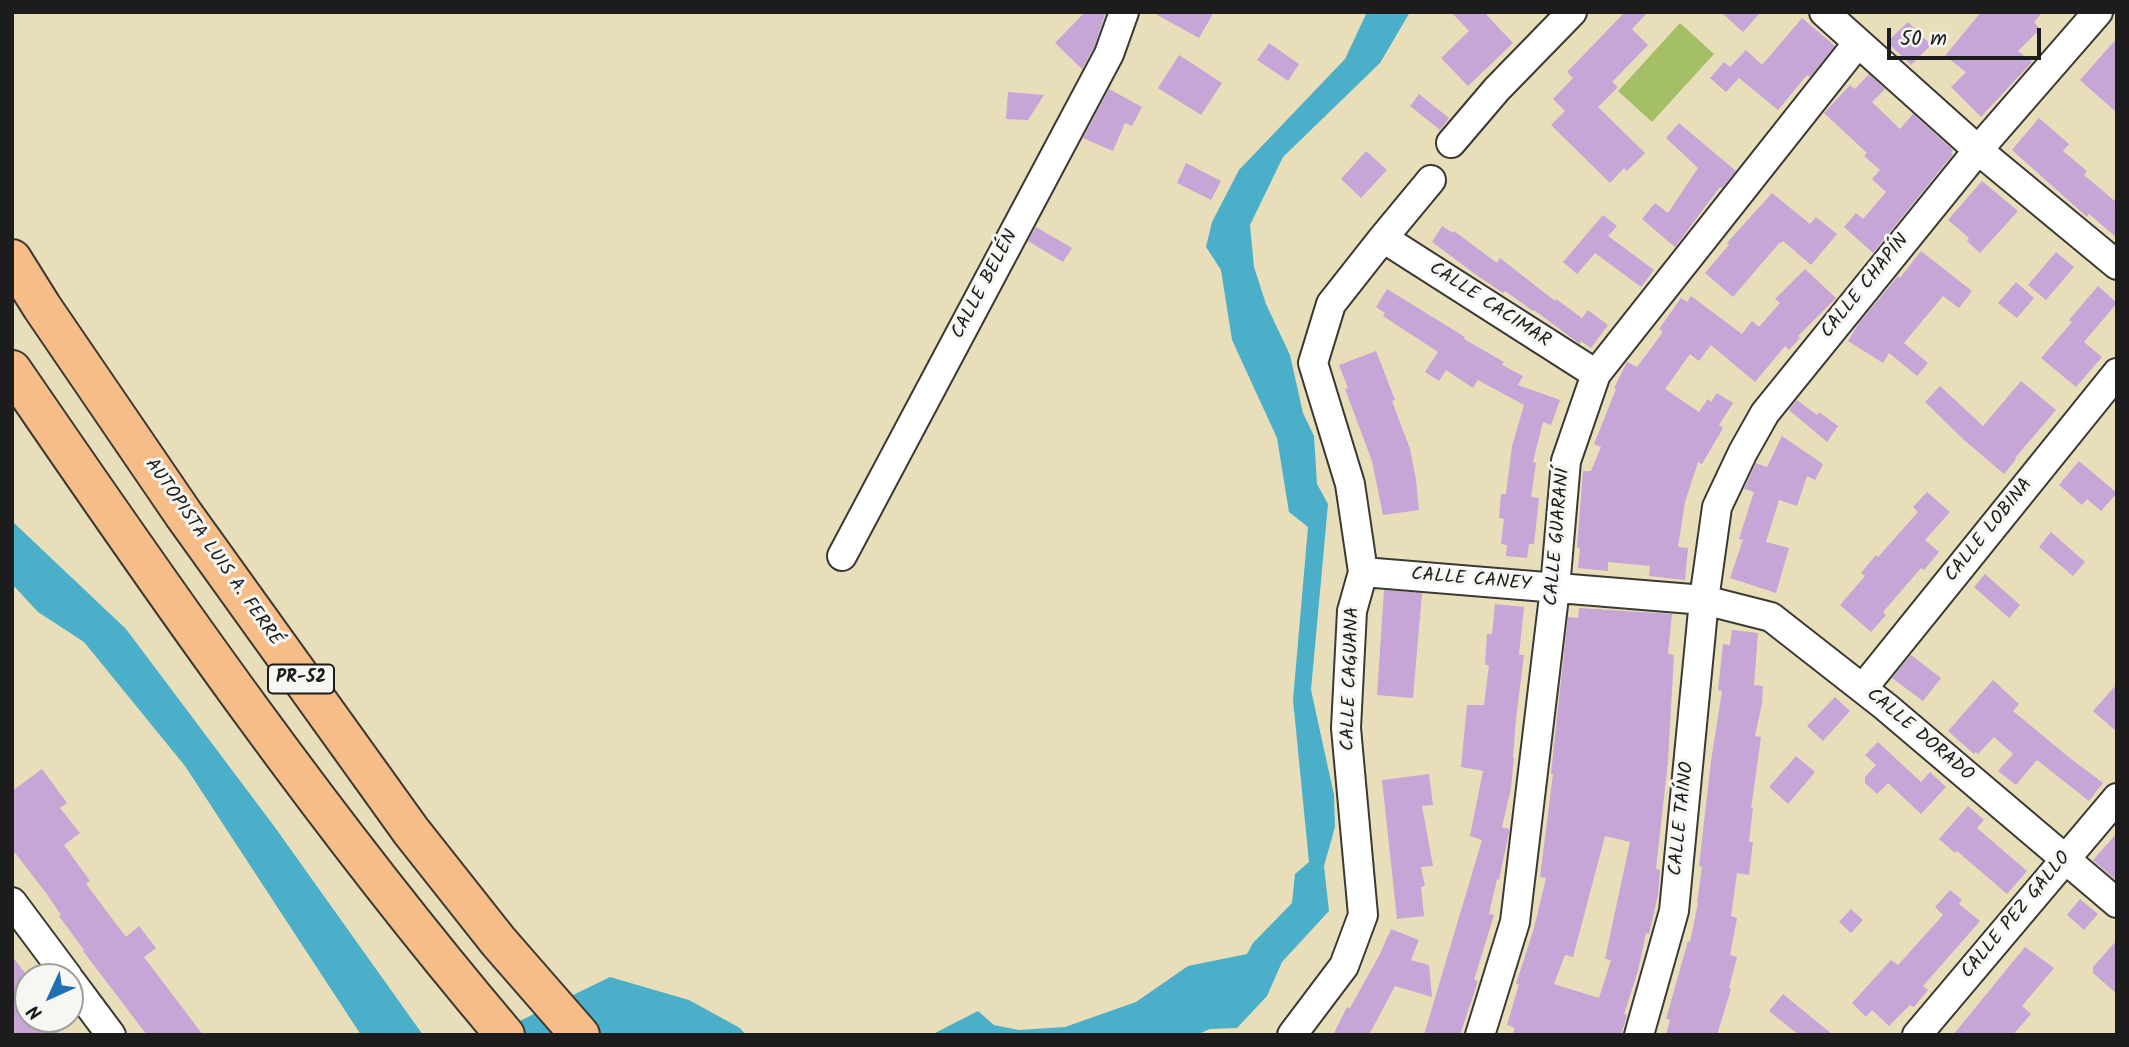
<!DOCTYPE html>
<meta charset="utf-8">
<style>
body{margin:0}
#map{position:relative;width:2129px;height:1047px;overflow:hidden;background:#e8dfba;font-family:Kalam,sans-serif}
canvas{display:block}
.frame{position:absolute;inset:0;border:14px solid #1c1c1c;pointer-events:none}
.north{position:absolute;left:14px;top:963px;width:70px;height:70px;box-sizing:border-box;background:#f6f6f2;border:2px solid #9f9f9c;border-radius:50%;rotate:225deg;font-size:19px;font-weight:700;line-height:28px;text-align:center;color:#1c1c1c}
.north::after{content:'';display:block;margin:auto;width:24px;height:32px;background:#1f6fb2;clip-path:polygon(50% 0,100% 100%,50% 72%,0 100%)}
.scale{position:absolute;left:1887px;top:28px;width:154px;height:32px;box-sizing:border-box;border:4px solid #1c1c1c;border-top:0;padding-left:9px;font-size:21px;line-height:24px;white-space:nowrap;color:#1c1c1c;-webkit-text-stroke:5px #f6f6f2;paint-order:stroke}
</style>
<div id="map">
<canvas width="2129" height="1047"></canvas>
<div class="frame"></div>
<div class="north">N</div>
<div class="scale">50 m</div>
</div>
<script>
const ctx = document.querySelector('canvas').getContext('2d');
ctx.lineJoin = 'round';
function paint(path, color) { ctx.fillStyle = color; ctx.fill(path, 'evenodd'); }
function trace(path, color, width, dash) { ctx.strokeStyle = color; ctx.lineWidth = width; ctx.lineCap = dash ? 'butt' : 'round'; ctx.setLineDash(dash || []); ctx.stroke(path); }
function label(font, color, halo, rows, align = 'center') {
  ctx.font = font + ' Kalam,sans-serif'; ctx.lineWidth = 6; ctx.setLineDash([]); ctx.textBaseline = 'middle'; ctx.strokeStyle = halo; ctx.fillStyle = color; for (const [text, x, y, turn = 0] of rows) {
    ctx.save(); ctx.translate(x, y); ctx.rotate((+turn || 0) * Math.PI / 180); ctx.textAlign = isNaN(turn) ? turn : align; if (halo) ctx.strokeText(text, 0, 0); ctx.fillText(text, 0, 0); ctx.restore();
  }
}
paint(new Path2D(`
 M 1680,23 L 1714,54 L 1652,122 L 1618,91 Z`), '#a5bf66');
paint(new Path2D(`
 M 1367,12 L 1410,12 L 1380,63 L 1283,157 L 1250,225 L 1254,267 L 1266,304 L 1290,355 L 1303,413 L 1314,436 L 1317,484 L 1328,504 L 1311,690 L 1334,795 L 1335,827 L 1324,866 L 1329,911 L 1282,962 L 1267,996 L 1237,1028 L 1210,1029 L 1196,1035 L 931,1035 L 978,1011 L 994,1025 L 1019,1030 L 1065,1027 L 1136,1002 L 1188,966 L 1247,954 L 1253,943 L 1292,903 L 1295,874 L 1309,862 L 1293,700 L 1308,527 L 1289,512 L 1277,438 L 1232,340 L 1221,270 L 1206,247 L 1212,222 L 1239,170 L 1345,59 Z
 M 12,521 L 126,629 L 274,826 L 423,1035 L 361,1035 L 185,766 L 84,642 L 38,612 L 12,584 Z
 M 610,977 L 689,1000 L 740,1028 L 746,1035 L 491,1035 Z`), '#4bafca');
paint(new Path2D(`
 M 1085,12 L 1106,12 L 1094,47 L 1082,69 L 1055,43 Z
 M 1152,12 L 1214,12 L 1199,38 Z
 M 1451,12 L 1484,12 L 1513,43 L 1468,86 L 1441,58 L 1469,31 Z
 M 1625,12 L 1648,12 L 1632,29 L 1648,45 L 1612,82 L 1618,87 L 1598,107 L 1645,153 L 1627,171 L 1624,168 L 1610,183 L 1551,125 L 1565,111 L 1553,99 L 1573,78 L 1567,72 Z
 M 1721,12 L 1761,12 L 1743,32 Z
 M 1981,12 L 2043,12 L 2034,22 L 2040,29 L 2018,51 L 2032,62 L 1981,117 L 1951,87 L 1966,72 L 1945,56 Z
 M 1802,18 L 1835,46 L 1810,77 L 1807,75 L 1778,110 L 1739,78 L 1726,92 L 1710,78 L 1724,62 L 1730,67 L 1746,50 L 1762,65 Z
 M 1908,22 L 1931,45 L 1911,65 L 1887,42 Z
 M 2117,38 L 2117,113 L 2080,80 Z
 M 1269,43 L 1299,64 L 1288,81 L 1257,60 Z
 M 1179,55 L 1222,83 L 1201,115 L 1158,88 Z
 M 1869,74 L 1885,89 L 1872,102 L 1900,129 L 1913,114 L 1953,150 L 1951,153 L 1953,154 L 1873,253 L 1844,227 L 1856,213 L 1863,219 L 1886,192 L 1872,179 L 1880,170 L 1864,156 L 1867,153 L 1824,113 L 1850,85 L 1855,89 Z
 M 1109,89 L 1142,107 L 1132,126 L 1125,123 L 1113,151 L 1083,138 Z
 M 1008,92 L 1044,95 L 1028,120 L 1006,119 Z
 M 1419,94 L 1449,118 L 1440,130 L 1410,106 Z
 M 2039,118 L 2069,144 L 2063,151 L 2087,171 L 2084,175 L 2117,203 L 2117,238 L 2089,214 L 2087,217 L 2012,150 Z
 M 1679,123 L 1736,171 L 1722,188 L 1720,187 L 1675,247 L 1642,219 L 1655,203 L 1668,213 L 1698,168 L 1666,138 Z
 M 1366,151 L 1387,170 L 1361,198 L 1341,179 Z
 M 1186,163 L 1221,181 L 1211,200 L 1177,183 Z
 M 1982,181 L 2018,211 L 1980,253 L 1967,241 L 1969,238 L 1948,220 Z
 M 1772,193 L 1810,224 L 1816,217 L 1837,234 L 1811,265 L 1783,241 L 1781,243 L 1780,242 L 1733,297 L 1705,273 L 1729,245 L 1727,243 Z
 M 1603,215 L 1617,226 L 1608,236 L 1654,270 L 1641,287 L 1595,253 L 1577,274 L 1563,262 Z
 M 1442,226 L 1453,233 L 1454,231 L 1497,263 L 1500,258 L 1555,301 L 1556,299 L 1582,318 L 1588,310 L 1608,325 L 1591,348 L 1581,341 L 1580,344 L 1534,310 L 1533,311 L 1505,291 L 1503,293 L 1475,274 L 1432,242 Z
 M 1036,227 L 1072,248 L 1063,262 L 1028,241 Z
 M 1921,251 L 1972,291 L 1959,308 L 1943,296 L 1904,343 L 1928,363 L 1917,376 L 1889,353 L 1883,363 L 1848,341 L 1859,323 L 1898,276 L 1900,278 Z
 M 2056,252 L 2074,267 L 2046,300 L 2028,285 Z
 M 1805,269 L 1836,298 L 1798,336 L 1800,338 L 1789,350 L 1785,346 L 1755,382 L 1711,345 L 1699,361 L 1690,354 L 1665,389 L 1699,412 L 1708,399 L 1711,402 L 1717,393 L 1733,403 L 1719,425 L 1723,428 L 1702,464 L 1698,462 L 1685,502 L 1678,547 L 1688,548 L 1685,580 L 1649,576 L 1650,566 L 1608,562 L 1608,571 L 1578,568 L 1580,548 L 1577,548 L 1583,471 L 1591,471 L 1601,447 L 1594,444 L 1616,389 L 1614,388 L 1627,362 L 1637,367 L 1663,332 L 1659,329 L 1681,298 L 1687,302 L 1691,296 L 1742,334 L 1752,321 L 1759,327 L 1780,303 L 1775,299 Z
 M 2016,282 L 2034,298 L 2017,318 L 1998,303 Z
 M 2098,286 L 2117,303 L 2084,342 L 2102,357 L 2076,387 L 2041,358 L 2072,322 L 2069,320 Z
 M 1387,289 L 1465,337 L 1464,339 L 1504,362 L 1502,365 L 1523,376 L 1518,385 L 1560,400 L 1551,425 L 1543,422 L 1533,462 L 1536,463 L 1531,497 L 1539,498 L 1534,544 L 1529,544 L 1527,558 L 1506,556 L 1507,545 L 1501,544 L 1504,519 L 1499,518 L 1501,494 L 1506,494 L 1512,446 L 1524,405 L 1478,380 L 1473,388 L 1446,370 L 1439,381 L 1425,372 L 1438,352 L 1383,316 L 1385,313 L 1376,307 Z
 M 1376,351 L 1395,400 L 1392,401 L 1410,449 L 1416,480 L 1419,510 L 1383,515 L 1372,461 L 1345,389 L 1348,388 L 1339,365 Z
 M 2021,381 L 2056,410 L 2015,458 L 2016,459 L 2004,474 L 1963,439 L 1925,402 L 1940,386 L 1983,426 Z
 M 1797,400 L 1817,415 L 1819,412 L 1838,426 L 1827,442 L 1789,410 Z
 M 1782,436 L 1823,464 L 1815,480 L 1807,476 L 1797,506 L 1779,500 L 1766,542 L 1789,548 L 1776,593 L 1730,578 L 1743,540 L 1739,539 L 1754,492 L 1744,489 L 1756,463 L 1767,467 Z
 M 2079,461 L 2117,493 L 2101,511 L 2087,499 L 2082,505 L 2059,485 Z
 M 1927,492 L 1950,512 L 1925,540 L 1939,552 L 1924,570 L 1921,568 L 1883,612 L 1886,615 L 1871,632 L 1840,605 L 1865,576 L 1861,573 L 1876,555 L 1878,557 L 1918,512 L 1913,507 Z
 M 2051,532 L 2085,562 L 2073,576 L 2039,547 Z
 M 1985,574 L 2020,605 L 2009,618 L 1974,587 Z
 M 1384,590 L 1422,593 L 1413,698 L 1377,695 Z
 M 1495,604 L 1524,607 L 1519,655 L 1524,655 L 1516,719 L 1513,757 L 1514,758 L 1511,788 L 1502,827 L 1509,829 L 1509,832 L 1499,880 L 1497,879 L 1489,914 L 1494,915 L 1474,980 L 1478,981 L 1460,1035 L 1424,1035 L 1482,840 L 1470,836 L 1483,771 L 1461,767 L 1467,705 L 1484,705 L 1489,665 L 1485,665 L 1487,634 L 1492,634 Z
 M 1579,608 L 1672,614 L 1668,654 L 1674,655 L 1668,761 L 1656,869 L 1660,870 L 1658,895 L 1649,934 L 1646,933 L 1638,971 L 1624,1014 L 1627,1015 L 1621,1035 L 1512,1035 L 1515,1028 L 1507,1025 L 1519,984 L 1516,984 L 1534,928 L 1546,878 L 1540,877 L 1553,774 L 1551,774 L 1556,726 L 1568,617 L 1578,618 ZM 1605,836 L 1630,842 L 1605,959 L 1611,960 L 1599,998 L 1554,984 L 1565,955 L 1573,957 Z
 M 1732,630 L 1758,633 L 1754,685 L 1763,686 L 1762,703 L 1755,736 L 1761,737 L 1751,809 L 1753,807 L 1749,842 L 1753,842 L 1749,875 L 1737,873 L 1731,916 L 1737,918 L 1730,955 L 1737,957 L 1729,988 L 1731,989 L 1717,1035 L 1666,1035 L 1670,1020 L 1666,1019 L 1688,941 L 1690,942 L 1698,903 L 1697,903 L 1702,867 L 1699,866 L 1711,761 L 1722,691 L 1718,690 L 1723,644 L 1730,645 Z
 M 1911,655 L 1941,678 L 1923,701 L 1892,678 Z
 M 1993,680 L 2019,704 L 2013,711 L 2071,759 L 2103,783 L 2089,801 L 2037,760 L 2016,785 L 1998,771 L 2013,754 L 1994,737 L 1978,754 L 1976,752 L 1974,754 L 1948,731 Z
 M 2117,684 L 2117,732 L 2093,711 Z
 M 1835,697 L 1850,711 L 1823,741 L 1807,726 Z
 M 1878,742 L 1921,782 L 1930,772 L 1946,787 L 1921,814 L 1888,783 L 1877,794 L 1865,783 L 1865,777 L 1876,765 L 1865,755 Z
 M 1796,756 L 1815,772 L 1788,804 L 1769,787 Z
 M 42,769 L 67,803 L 60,808 L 80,833 L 64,845 L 90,881 L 86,884 L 126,937 L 139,926 L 156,948 L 144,957 L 203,1035 L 147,1035 L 83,951 L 84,950 L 59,916 L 61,915 L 46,893 L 12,849 L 12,791 Z
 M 1429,774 L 1433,805 L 1422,806 L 1433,866 L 1421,867 L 1425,886 L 1421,887 L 1424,916 L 1397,919 L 1382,780 Z
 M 1968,806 L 1984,820 L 1977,828 L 2027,871 L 2007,894 L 1957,851 L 1955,853 L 1939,839 Z
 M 2117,833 L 2117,881 L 2093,860 Z
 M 1950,890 L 1962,900 L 1959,904 L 1980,921 L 1923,986 L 1928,990 L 1914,1007 L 1910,1005 L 1889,1026 L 1872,1010 L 1866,1017 L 1852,1003 L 1891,960 L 1898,965 L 1943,915 L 1935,907 Z
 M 2080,899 L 2098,914 L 2084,930 L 2067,915 Z
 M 1851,909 L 1863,920 L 1851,933 L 1839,922 Z
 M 1391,929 L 1419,940 L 1411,960 L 1429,965 L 1432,997 L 1395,986 L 1369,1035 L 1333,1035 L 1347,1007 L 1350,1008 L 1380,954 Z
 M 2117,940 L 2117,994 L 2093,973 L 2093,967 Z
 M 2025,947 L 2054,968 L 2022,1006 L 2031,1014 L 2013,1035 L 1953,1035 Z
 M 12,956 L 28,977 L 28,1019 L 76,1019 L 55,1035 L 12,1035 Z
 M 1783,994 L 1833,1035 L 1799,1035 L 1769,1011 Z`), '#c6a5d7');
const minor = new Path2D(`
 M 1824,12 L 1978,150 L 2117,265
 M 1451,143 L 1497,89 L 1572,12
 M 1383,238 L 1596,374
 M 842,556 L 1109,54 L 1124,12
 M 1363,572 L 1704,600 L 1771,617 L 1886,707 L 2117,903
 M 1863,688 L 2117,373
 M 12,902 L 68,977
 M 70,980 L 111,1035
 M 1292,1035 L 1344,966 L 1363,915 L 1346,728 L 1352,611 L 1363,572 L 1350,484 L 1313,363 L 1331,304 L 1383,238 L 1431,180
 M 1480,1035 L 1515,922 L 1555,588 L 1566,461 L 1596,374 L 1857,44
 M 1639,1035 L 1674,911 L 1704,600 L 1717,507 L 1743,452 L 1765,413 L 1978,150 L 2098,12
 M 1917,1035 L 2117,798`);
const highway = new Path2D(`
 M 12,259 L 42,307 L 184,515 L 411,831 L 498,941 L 580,1035
 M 12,370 C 168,598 326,824 505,1035`);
trace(minor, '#3b3934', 32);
trace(highway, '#3b3934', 42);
trace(minor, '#fff', 28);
trace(highway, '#f7bd88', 38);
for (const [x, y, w] of [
 [301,679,66]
]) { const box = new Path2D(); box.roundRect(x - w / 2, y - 14.5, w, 29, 5); ctx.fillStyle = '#f6f6f2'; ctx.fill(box); trace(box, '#1c1c1c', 2); }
label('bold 18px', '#1c1c1c', null, [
 ["PR-52",301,679]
]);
label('19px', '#1c1c1c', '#f6f6f2', [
 ["CALLE BELÉN",986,285,-62],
 ["CALLE CHAPÍN",1866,287,-51],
 ["CALLE CACIMAR",1489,306,33],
 ["CALLE LOBINA",1990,531,-51],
 ["CALLE GUARANÍ",1559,537,-85],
 ["AUTOPISTA LUIS A. FERRÉ",212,553,55],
 ["CALLE CANEY",1471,581,5],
 ["CALLE CAGUANA",1352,679,-88],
 ["CALLE DORADO",1919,736,40],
 ["CALLE TAÍNO",1683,819,-84],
 ["CALLE PEZ GALLO",2017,916,-50]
]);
</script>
